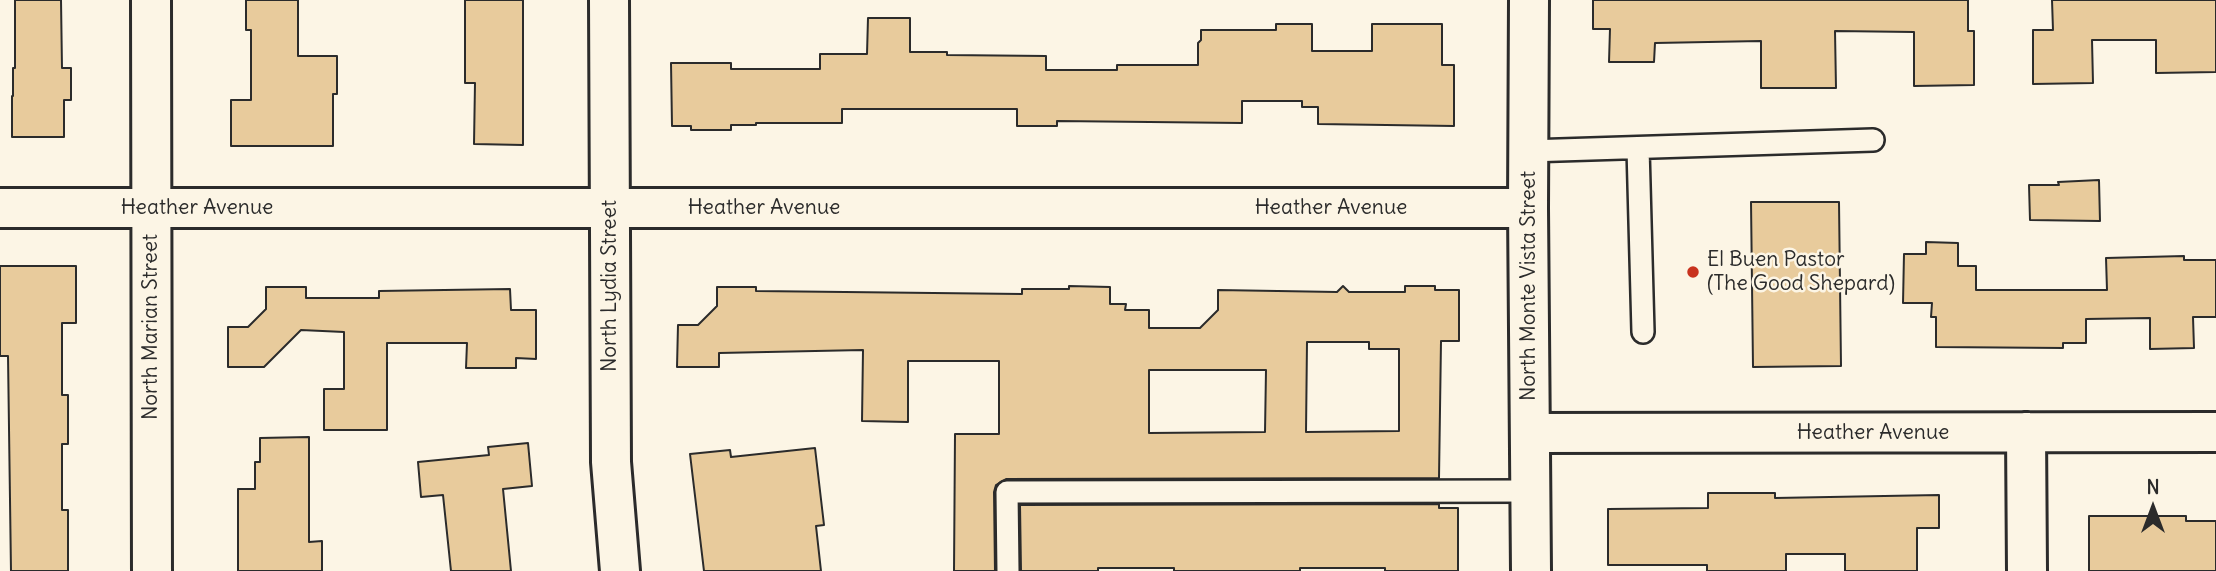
<!DOCTYPE html>
<style>
body{margin:0}
#map{position:relative;width:2216px;height:571px;overflow:hidden;background:#fcf5e5;font-family:Delius,sans-serif}
canvas{display:block}
.north{position:absolute;left:2118px;top:473px;width:70px;height:70px;-webkit-text-stroke:5px #fcf5e5;paint-order:stroke;rotate:0deg;font-size:19px;font-weight:700;line-height:28px;text-align:center;color:#2b2b2b}
.north::after{content:'';display:block;margin:auto;width:24px;height:32px;background:#2b2b2b;clip-path:polygon(50% 0,100% 100%,50% 72%,0 100%)}
</style>
<div id="map">
<canvas width="2216" height="571"></canvas>
<div class="north">N</div>
</div>
<script>
const ctx = document.querySelector('canvas').getContext('2d');
ctx.lineJoin = 'round';
function paint(path, color) { ctx.fillStyle = color; ctx.fill(path, 'evenodd'); }
function trace(path, color, width, dash) { ctx.strokeStyle = color; ctx.lineWidth = width; ctx.lineCap = dash ? 'butt' : 'round'; ctx.setLineDash(dash || []); ctx.stroke(path); }
function label(font, color, halo, rows, align = 'center') {
  ctx.font = font + ' Delius,sans-serif'; ctx.lineWidth = 5; ctx.setLineDash([]); ctx.textBaseline = 'middle'; ctx.strokeStyle = halo; ctx.fillStyle = color; for (const [text, x, y, turn = 0] of rows) {
    ctx.save(); ctx.translate(x, y); ctx.rotate((+turn || 0) * Math.PI / 180); ctx.textAlign = isNaN(turn) ? turn : align; if (halo) ctx.strokeText(text, 0, 0); ctx.fillText(text, 0, 0); ctx.restore();
  }
}
const building = new Path2D(`
 M 15,0 L 61,0 L 62,68 L 71,68 L 71,100 L 64,100 L 64,137 L 12,137 L 12,96 L 13,96 L 13,68 L 15,68 Z
 M 246,0 L 298,0 L 298,56 L 337,56 L 337,94 L 333,94 L 333,146 L 231,146 L 231,100 L 251,100 L 251,30 L 246,30 Z
 M 465,0 L 523,0 L 523,145 L 474,144 L 475,83 L 465,83 Z
 M 1593,0 L 1968,0 L 1968,31 L 1974,31 L 1974,85 L 1914,86 L 1914,32 L 1835,31 L 1836,88 L 1761,88 L 1761,41 L 1655,43 L 1654,62 L 1609,62 L 1610,29 L 1593,29 Z
 M 2052,0 L 2216,0 L 2216,72 L 2156,73 L 2156,40 L 2092,40 L 2093,83 L 2033,84 L 2033,30 L 2053,30 Z
 M 868,18 L 910,18 L 910,52 L 947,52 L 947,55 L 1046,56 L 1046,70 L 1117,70 L 1117,65 L 1198,65 L 1198,43 L 1201,40 L 1201,30 L 1276,30 L 1276,24 L 1312,24 L 1312,51 L 1372,51 L 1372,24 L 1442,24 L 1442,65 L 1454,65 L 1454,126 L 1318,124 L 1318,107 L 1302,107 L 1302,101 L 1242,101 L 1242,123 L 1057,121 L 1057,126 L 1017,126 L 1017,109 L 842,109 L 842,123 L 756,123 L 756,125 L 731,125 L 731,130 L 691,130 L 691,126 L 672,126 L 671,63 L 731,63 L 731,69 L 820,69 L 820,54 L 867,54 Z
 M 2099,180 L 2100,221 L 2030,220 L 2029,185 L 2059,185 L 2058,182 Z
 M 1751,202 L 1839,202 L 1841,366 L 1753,367 Z
 M 1926,242 L 1958,243 L 1958,266 L 1976,266 L 1976,290 L 2107,290 L 2106,258 L 2184,256 L 2184,260 L 2216,260 L 2216,317 L 2193,317 L 2194,348 L 2150,349 L 2150,318 L 2086,319 L 2086,343 L 2063,343 L 2063,348 L 1936,347 L 1936,317 L 1931,317 L 1932,303 L 1903,303 L 1904,254 L 1926,254 Z
 M 0,266 L 76,266 L 76,323 L 62,323 L 62,395 L 68,395 L 68,444 L 62,444 L 62,510 L 68,510 L 68,571 L 11,571 L 8,356 L 0,356 Z
 M 1069,286 L 1110,287 L 1110,304 L 1126,304 L 1125,310 L 1149,310 L 1149,328 L 1200,328 L 1218,310 L 1218,290 L 1337,292 L 1343,286 L 1349,292 L 1405,292 L 1405,286 L 1435,286 L 1435,290 L 1459,290 L 1459,341 L 1441,341 L 1439,478 L 1006,479 L 996,485 L 994,492 L 995,571 L 954,571 L 955,434 L 999,434 L 999,361 L 908,361 L 908,422 L 862,421 L 863,350 L 719,353 L 719,367 L 677,367 L 678,325 L 698,325 L 717,306 L 717,287 L 756,287 L 756,291 L 1022,294 L 1022,289 L 1069,289 ZM 1307,342 L 1369,342 L 1369,349 L 1399,349 L 1399,431 L 1306,432 ZM 1149,370 L 1266,370 L 1265,432 L 1149,433 Z
 M 266,287 L 306,287 L 306,298 L 379,298 L 379,291 L 510,289 L 511,310 L 536,310 L 536,359 L 516,358 L 516,368 L 466,368 L 467,343 L 387,343 L 387,430 L 324,430 L 324,389 L 344,389 L 344,332 L 301,330 L 264,367 L 228,367 L 228,327 L 248,327 L 266,309 Z
 M 309,437 L 309,542 L 322,541 L 322,571 L 238,571 L 238,489 L 255,489 L 255,462 L 260,462 L 260,438 Z
 M 528,443 L 532,486 L 503,489 L 511,571 L 451,571 L 443,495 L 421,497 L 418,462 L 489,455 L 488,447 Z
 M 815,448 L 824,525 L 816,526 L 821,571 L 704,571 L 690,454 L 730,450 L 731,457 Z
 M 1708,493 L 1775,493 L 1775,498 L 1939,495 L 1939,528 L 1917,528 L 1917,571 L 1845,571 L 1845,554 L 1786,554 L 1786,571 L 1707,571 L 1707,565 L 1608,565 L 1608,509 L 1708,508 Z
 M 1439,504 L 1439,508 L 1458,508 L 1458,571 L 1385,571 L 1385,568 L 1300,568 L 1300,571 L 1174,571 L 1174,568 L 1098,568 L 1098,571 L 1021,571 L 1020,505 Z
 M 2089,516 L 2186,516 L 2186,521 L 2216,521 L 2216,571 L 2089,571 Z`);
paint(building, '#e8cb9c');
trace(building, '#2b2b2b', 2);
const lane = new Path2D(`
 M 1638,148 L 1643,332
 M 1528,151 L 1873,140
 M 1008,571 L 1007,492 L 1530,491`);
const street = new Path2D(`
 M 151,0 L 152,571
 M 609,0 L 611,462 L 620,571
 M 1529,0 L 1528,208 L 1531,571
 M 0,208 L 1528,208
 M 2026,432 L 2027,571
 M 1530,433 L 2216,432`);
trace(lane, '#2b2b2b', 26);
trace(street, '#2b2b2b', 44);
trace(lane, '#fcf5e5', 21);
trace(street, '#fcf5e5', 38);
for (const [x, y, r, color] of [
 [1693,272,7,"#c8321e"]
]) { const dot = new Path2D(); dot.arc(x, y, r, 0, 2 * Math.PI); ctx.fillStyle = color; ctx.fill(dot); trace(dot, '#fcf5e5', 2.5); }
label('21px', '#2b2b2b', '#fcf5e5', [
 ["Heather Avenue",197,208],
 ["Heather Avenue",764,208],
 ["Heather Avenue",1331,208],
 ["North Lydia Street",610,286,-90],
 ["North Monte Vista Street",1529,286,-90],
 ["North Marian Street",151,327,-90],
 ["Heather Avenue",1873,433]
]);
label('21px', '#2b2b2b', '#fcf5e5', [
 ["El Buen Pastor",1707,260],
 ["(The Good Shepard)",1707,284]
], 'left');
</script>
